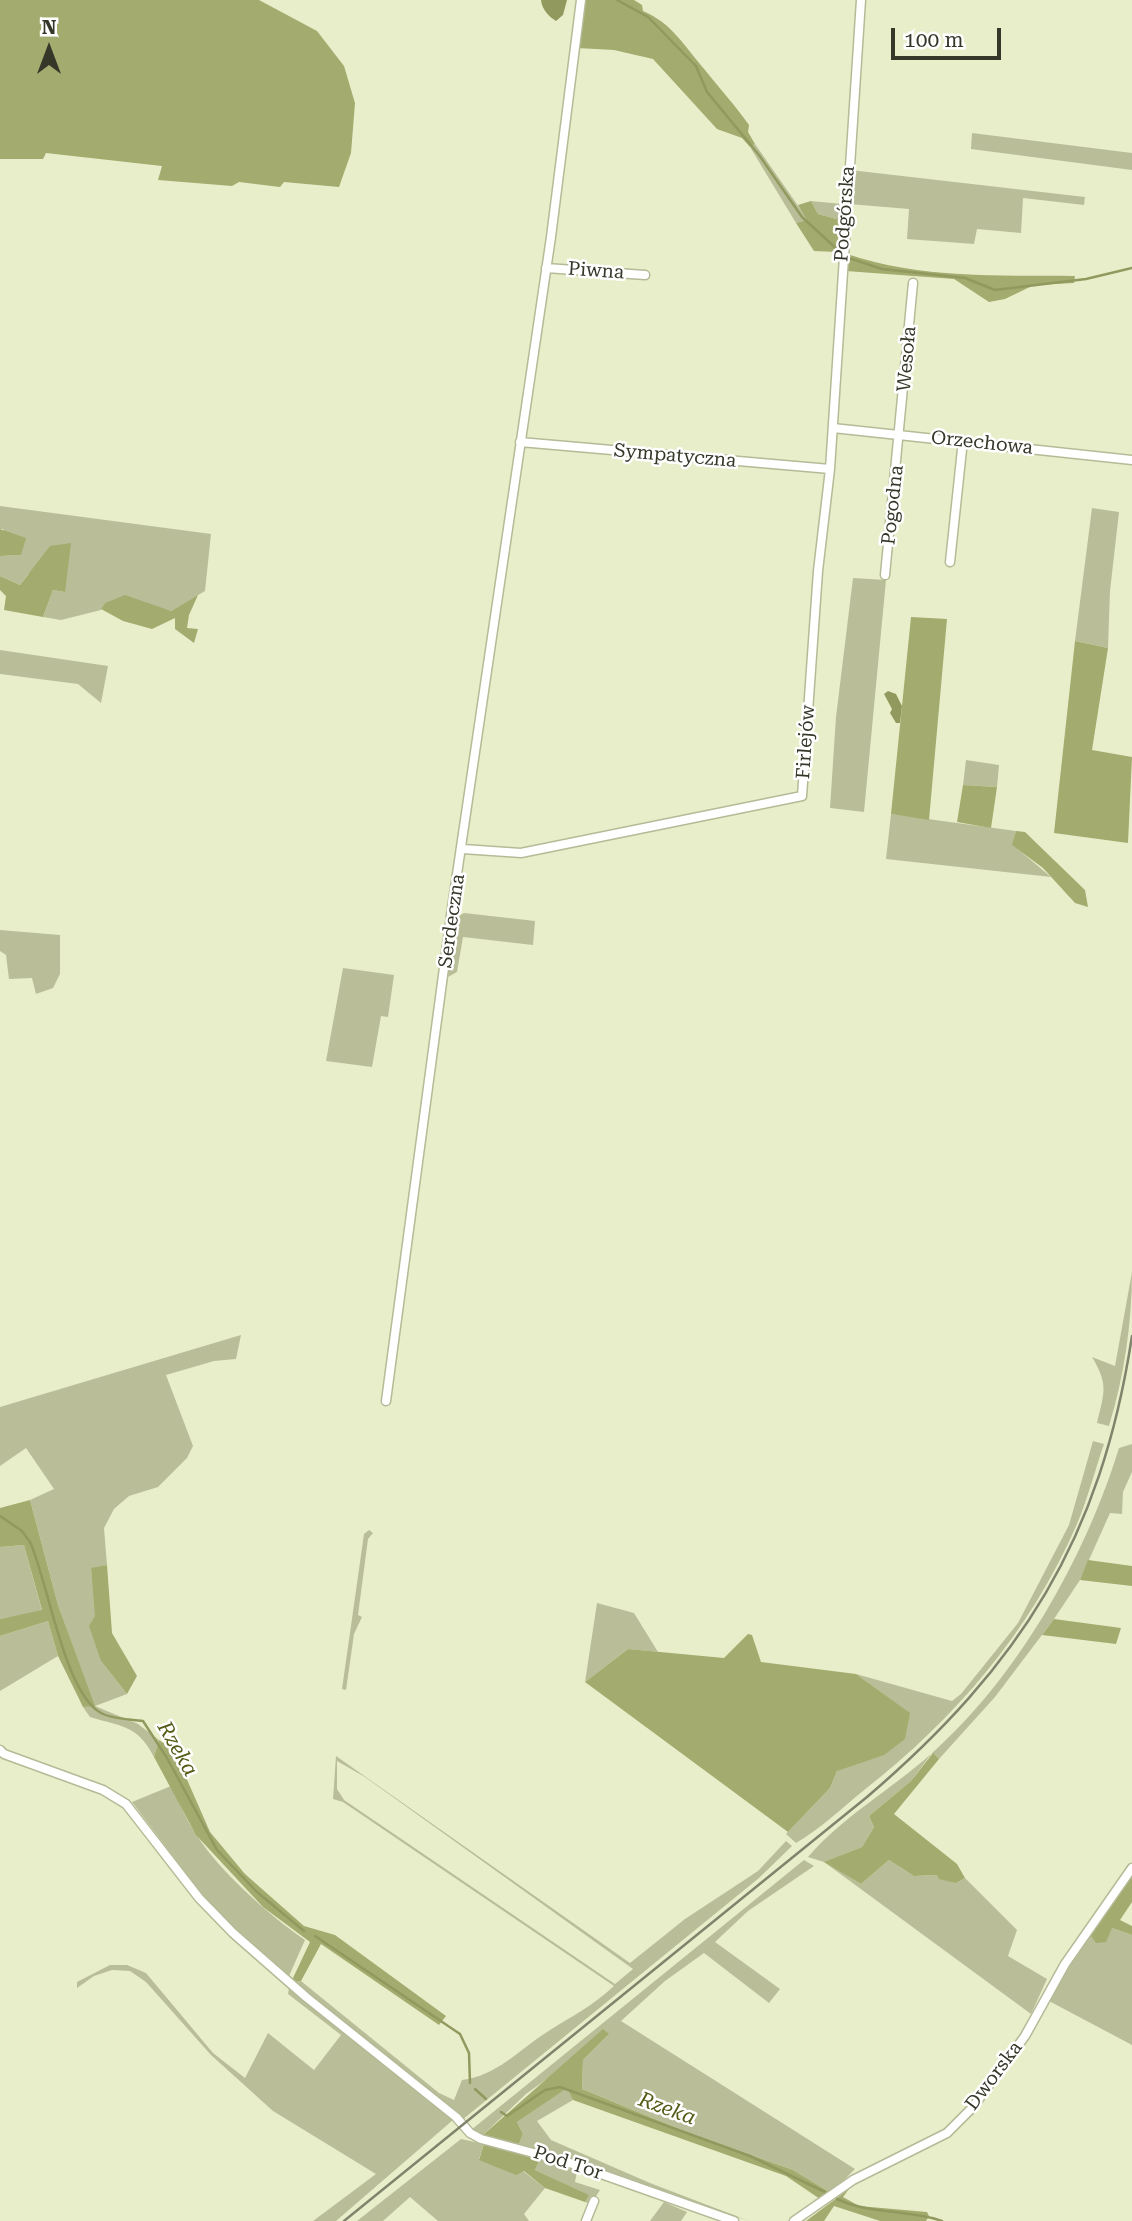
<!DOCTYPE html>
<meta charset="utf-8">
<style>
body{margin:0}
#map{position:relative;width:1132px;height:2221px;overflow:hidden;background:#e9eeca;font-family:"Roboto Serif",serif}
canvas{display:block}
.north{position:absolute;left:14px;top:14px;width:70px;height:70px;-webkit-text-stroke:5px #fff;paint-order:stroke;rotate:0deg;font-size:19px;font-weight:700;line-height:28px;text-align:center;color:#353729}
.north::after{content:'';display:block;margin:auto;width:24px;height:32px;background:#353729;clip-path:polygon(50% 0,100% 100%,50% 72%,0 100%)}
.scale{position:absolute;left:891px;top:28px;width:110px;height:32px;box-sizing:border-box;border:4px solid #353729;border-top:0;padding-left:9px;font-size:21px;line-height:24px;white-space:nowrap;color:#353729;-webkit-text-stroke:5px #fff;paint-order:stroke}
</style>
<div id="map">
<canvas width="1132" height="2221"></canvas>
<div class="north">N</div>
<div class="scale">100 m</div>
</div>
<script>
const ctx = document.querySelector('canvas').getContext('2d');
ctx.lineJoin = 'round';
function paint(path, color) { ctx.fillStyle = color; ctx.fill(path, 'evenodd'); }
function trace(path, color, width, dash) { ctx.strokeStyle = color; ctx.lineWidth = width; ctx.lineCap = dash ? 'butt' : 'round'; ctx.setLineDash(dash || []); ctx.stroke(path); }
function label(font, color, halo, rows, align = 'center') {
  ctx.font = font + ' "Roboto Serif",serif'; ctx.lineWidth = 5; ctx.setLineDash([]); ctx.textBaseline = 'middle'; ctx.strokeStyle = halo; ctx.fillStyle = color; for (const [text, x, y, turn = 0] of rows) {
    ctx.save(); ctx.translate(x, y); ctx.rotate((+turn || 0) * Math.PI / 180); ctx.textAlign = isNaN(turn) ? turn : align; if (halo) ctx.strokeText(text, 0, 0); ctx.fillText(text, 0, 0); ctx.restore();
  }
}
paint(new Path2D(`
 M 972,133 L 1132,153 L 1132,170 L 971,149 Z
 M 755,144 L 808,220 L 796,223 L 750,147 Z
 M 850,170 L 1085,197 L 1084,205 L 1023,198 L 1021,233 L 977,229 L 974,244 L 907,239 L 909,209 L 849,204 Z
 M 811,201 L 842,204 L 840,220 L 818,214 Z
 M 0,506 L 211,534 L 205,591 L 171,611 L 105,603 L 101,610 L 61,620 L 43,617 L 53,590 L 65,592 L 28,574 L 20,585 L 0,576 L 0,556 L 21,555 L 3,529 L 0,529 Z
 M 1092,508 L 1119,512 L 1110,591 L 1108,648 L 1075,641 Z
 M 853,578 L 886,580 L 864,812 L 830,808 L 836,717 Z
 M 0,650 L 108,666 L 101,703 L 78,684 L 0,674 Z
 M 966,760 L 999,765 L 997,787 L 963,785 Z
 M 891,814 L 1016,831 L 1013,845 L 1051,877 L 886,859 Z
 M 464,913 L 535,921 L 533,945 L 463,937 L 457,972 L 448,977 L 455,918 Z
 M 0,930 L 60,935 L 60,974 L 53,988 L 36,994 L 32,978 L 9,979 L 6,955 L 0,951 Z
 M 343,968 L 394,975 L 388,1017 L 381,1016 L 372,1067 L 326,1061 Z
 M 1132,1272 C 1132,1323 1124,1377 1109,1426 L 1097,1423 C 1104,1393 1109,1385 1092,1357 L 1115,1366 Z
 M 241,1335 L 236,1359 L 214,1361 L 166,1375 L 193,1446 L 187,1458 L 158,1487 L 129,1496 L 114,1509 L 104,1528 L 107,1565 L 91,1569 L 101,1661 L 127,1694 L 95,1706 L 138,1724 L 159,1740 L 154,1757 C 137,1724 121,1727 90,1717 L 83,1707 L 94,1705 L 58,1605 L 30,1500 L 54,1489 L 26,1448 L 0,1466 L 0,1407 Z
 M 1093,1441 L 1104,1444 C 1095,1470 1088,1498 1077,1524 C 1030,1632 955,1719 863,1791 C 841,1809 820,1829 796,1843 L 786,1834 L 830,1788 L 837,1771 L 909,1713 L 856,1674 L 952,1701 L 961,1694 L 1018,1623 L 1069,1525 Z
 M 1132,1444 L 1132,1472 L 1123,1492 L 1122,1514 L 1110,1513 L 1080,1580 L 1054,1619 L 995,1697 L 939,1759 L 932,1753 L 911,1781 L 869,1816 L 874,1827 L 862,1847 L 825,1862 L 861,1884 L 889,1860 L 914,1876 L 937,1875 L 956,1883 L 965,1878 L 1017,1930 L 1008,1956 L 1047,1979 L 1031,2014 L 824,1862 L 808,1857 C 842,1817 892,1789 931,1754 C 1018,1677 1085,1558 1119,1448 Z
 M 369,1530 L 373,1533 L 368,1539 L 358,1615 L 362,1617 L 354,1634 L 346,1690 L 342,1689 L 364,1534 Z
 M 24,1545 L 42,1611 L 0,1619 L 0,1547 Z
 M 597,1603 L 634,1613 L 658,1652 L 628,1649 L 585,1682 Z
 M 48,1621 L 58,1656 L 0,1691 L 0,1636 Z
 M 336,1756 L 630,1963 L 685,1919 L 758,1871 L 786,1841 L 792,1846 L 759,1878 L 462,2120 L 295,1982 L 301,1981 L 439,2093 L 454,2100 L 462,2080 C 496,2076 519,2050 547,2032 C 570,2017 593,2006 614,1986 L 343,1802 L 333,1799 ZM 337,1761 L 365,1777 L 633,1969 L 615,1984 L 344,1800 L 337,1789 Z
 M 171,1786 C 179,1802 186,1819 196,1834 C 218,1870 270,1916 305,1940 L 289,1976 L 285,1975 L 210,1905 L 132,1802 Z
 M 804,1860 L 814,1866 L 748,1911 L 715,1942 L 780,1989 L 769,2003 L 704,1953 L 665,1981 L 621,2021 L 855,2169 L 831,2193 L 793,2170 L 684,2131 L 582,2089 L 583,2060 L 609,2034 L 526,2094 L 483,2135 L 471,2130 Z
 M 1112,1928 L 1132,1935 L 1132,2045 L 1049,2001 L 1089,1933 Z
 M 110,1965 L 127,1965 L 146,1973 L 213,2053 L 245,2078 L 268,2033 L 314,2070 L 341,2035 L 288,1994 L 289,1988 L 453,2120 L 336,2221 L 313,2221 L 376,2174 L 273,2111 L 211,2055 L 146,1982 L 130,1971 L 112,1970 L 94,1976 L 77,1988 L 77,1982 Z
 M 567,2087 L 573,2100 L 537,2121 L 551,2140 L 650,2183 L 749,2221 L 519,2144 L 523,2134 L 517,2122 Z
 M 461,2139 L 484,2144 L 479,2159 L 523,2171 L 545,2188 L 524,2214 L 529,2221 L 438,2221 L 410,2197 L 383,2221 L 357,2221 Z
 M 540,2159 L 577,2171 L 575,2182 L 600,2190 L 591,2204 L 585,2202 L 588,2195 L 535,2170 Z
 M 664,2202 L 687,2212 L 681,2221 L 650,2221 Z`), '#b9be98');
paint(new Path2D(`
 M 0,0 L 259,0 L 317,31 L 344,66 L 355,103 L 351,153 L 339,187 L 284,182 L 280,187 L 239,182 L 232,186 L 158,180 L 162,166 L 46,153 L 43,159 L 0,159 Z
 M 584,0 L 634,0 L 642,5 L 643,11 C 673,24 684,46 705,70 C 720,89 735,105 749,125 L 748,132 L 755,144 L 750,147 L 742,138 L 717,129 L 653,59 L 614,50 L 577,48 Z
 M 811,201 L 818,214 L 840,220 L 837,252 L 814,251 L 796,223 L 807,220 L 798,205 Z
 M 847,254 C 920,279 999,275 1075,276 L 1074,283 L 1034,285 L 1005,299 L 989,302 L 954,279 L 846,271 Z
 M 0,529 L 26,538 L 21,555 L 0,556 Z
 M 71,543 L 65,592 L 53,590 L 43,617 L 4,610 L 6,596 L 0,590 L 0,576 L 20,585 L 50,546 Z
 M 125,595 L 171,611 L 198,595 L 189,615 L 187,628 L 198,629 L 194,643 L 175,629 L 175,618 L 152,629 L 123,621 L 101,609 L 105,603 Z
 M 911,617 L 947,619 L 929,820 L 891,814 Z
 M 1075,641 L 1108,648 L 1092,750 L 1132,757 L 1128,843 L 1054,833 Z
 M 963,785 L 997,787 L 991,828 L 957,822 Z
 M 1016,831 L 1025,832 L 1085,890 L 1088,907 L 1075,903 L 1043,868 L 1012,845 Z
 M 30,1500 L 58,1605 L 95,1706 L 83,1707 L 58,1656 L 48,1621 L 0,1636 L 0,1619 L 42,1610 L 24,1545 L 0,1547 L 0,1508 Z
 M 1088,1560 L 1132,1566 L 1132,1586 L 1080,1580 Z
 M 107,1565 L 112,1633 L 137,1676 L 127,1694 L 101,1661 L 89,1626 L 95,1616 L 91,1568 Z
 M 1054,1619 L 1121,1628 L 1116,1644 L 1042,1635 Z
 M 748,1634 L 752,1635 L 761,1662 L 856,1674 L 910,1713 L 905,1739 L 884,1755 L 837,1771 L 830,1788 L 788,1832 L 585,1682 L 628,1649 L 724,1658 Z
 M 159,1740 L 174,1750 L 210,1832 L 245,1874 L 304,1926 L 335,1935 L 446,2016 L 439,2025 L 321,1944 L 301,1981 L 295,1982 L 293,1978 L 310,1942 L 263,1907 L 196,1835 L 154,1757 Z
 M 933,1753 L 939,1759 L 894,1814 L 957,1864 L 965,1878 L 956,1883 L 939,1879 L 937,1875 L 914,1876 L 889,1860 L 861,1884 L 824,1862 L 862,1847 L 874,1827 L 869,1816 L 911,1781 Z
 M 1132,1874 L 1132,1902 L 1120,1920 L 1132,1926 L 1132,1935 L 1112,1928 L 1106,1942 L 1096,1943 L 1089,1933 Z
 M 603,2029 L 609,2034 L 583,2060 L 582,2089 L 684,2131 L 793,2170 L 831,2193 L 820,2199 L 786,2176 L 573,2100 L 567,2088 L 517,2122 L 523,2134 L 519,2144 L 483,2135 Z
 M 484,2144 L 540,2159 L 535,2170 L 589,2195 L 585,2202 L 545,2188 L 524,2171 L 516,2175 L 479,2160 Z
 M 849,2189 L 843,2197 L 859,2206 L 927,2212 L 929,2216 L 926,2221 L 880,2221 L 834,2206 L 824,2221 L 806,2221 Z`), '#a3ab6e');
paint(new Path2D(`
 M 541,0 L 567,0 L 563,15 L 556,21 C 548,16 542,9 541,0 Z
 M 888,691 L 896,694 L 902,706 L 900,723 L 896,723 L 890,713 L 892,709 L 884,694 Z`), '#92995e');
trace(new Path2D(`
 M 617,0 L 648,17 L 696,66 L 707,92 L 759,155 L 802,217 L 839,251
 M 849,258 L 882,269 L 965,278 L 995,290 L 1086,279 L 1132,268
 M 0,1516 L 22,1531 L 30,1542 C 48,1581 64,1693 101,1713 C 111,1719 130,1719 143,1721 L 167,1758 L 217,1850 L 257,1892 L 304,1931
 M 315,1936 L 460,2034 L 469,2053 L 470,2083
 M 475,2089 L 486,2099
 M 501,2112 L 507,2116 L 545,2090 L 560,2087 L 750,2156 L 825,2192
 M 837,2199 C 871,2215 907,2209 942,2221`), '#92995e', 2.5);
const minor = new Path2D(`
 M 546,268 L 645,275
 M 833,428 L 1132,460
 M 520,442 L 830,469
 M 950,562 L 963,440
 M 885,575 L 913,283
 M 463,849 L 521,853 L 802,796 L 818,571 L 830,469 L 861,0
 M 386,1401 L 452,908 L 551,237 L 581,0
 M 0,1750 L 4,1754 L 103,1790 L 126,1804 L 199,1898 L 233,1933 L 306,1997 L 456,2117 L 470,2133 L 481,2139 L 567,2162 L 734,2221
 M 586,2221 L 594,2201
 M 794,2221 L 853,2180 L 947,2133 L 973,2107 L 1025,2036 L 1065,1964 L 1132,1868`);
trace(minor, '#b5ba97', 11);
trace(minor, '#fff', 8);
trace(new Path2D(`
 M 344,2221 L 867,1797 C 1021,1665 1101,1539 1132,1336`), '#81846d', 2.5);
label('19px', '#353729', '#fff', [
 ["Podgórska",845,214,-86],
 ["Piwna",596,271,4],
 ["Wesoła",907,359,-85],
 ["Orzechowa",982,443,6],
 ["Sympatyczna",675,456,5],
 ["Pogodna",893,505,-84],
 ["Firlejów",806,742,-86],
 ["Serdeczna",452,921,-82],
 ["Dworska",994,2076,-53],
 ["Pod Tor",568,2163,18]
]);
label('italic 21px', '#555a16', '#fff', [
 ["Rzeka",177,1749,60],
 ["Rzeka",667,2109,20]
]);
</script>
